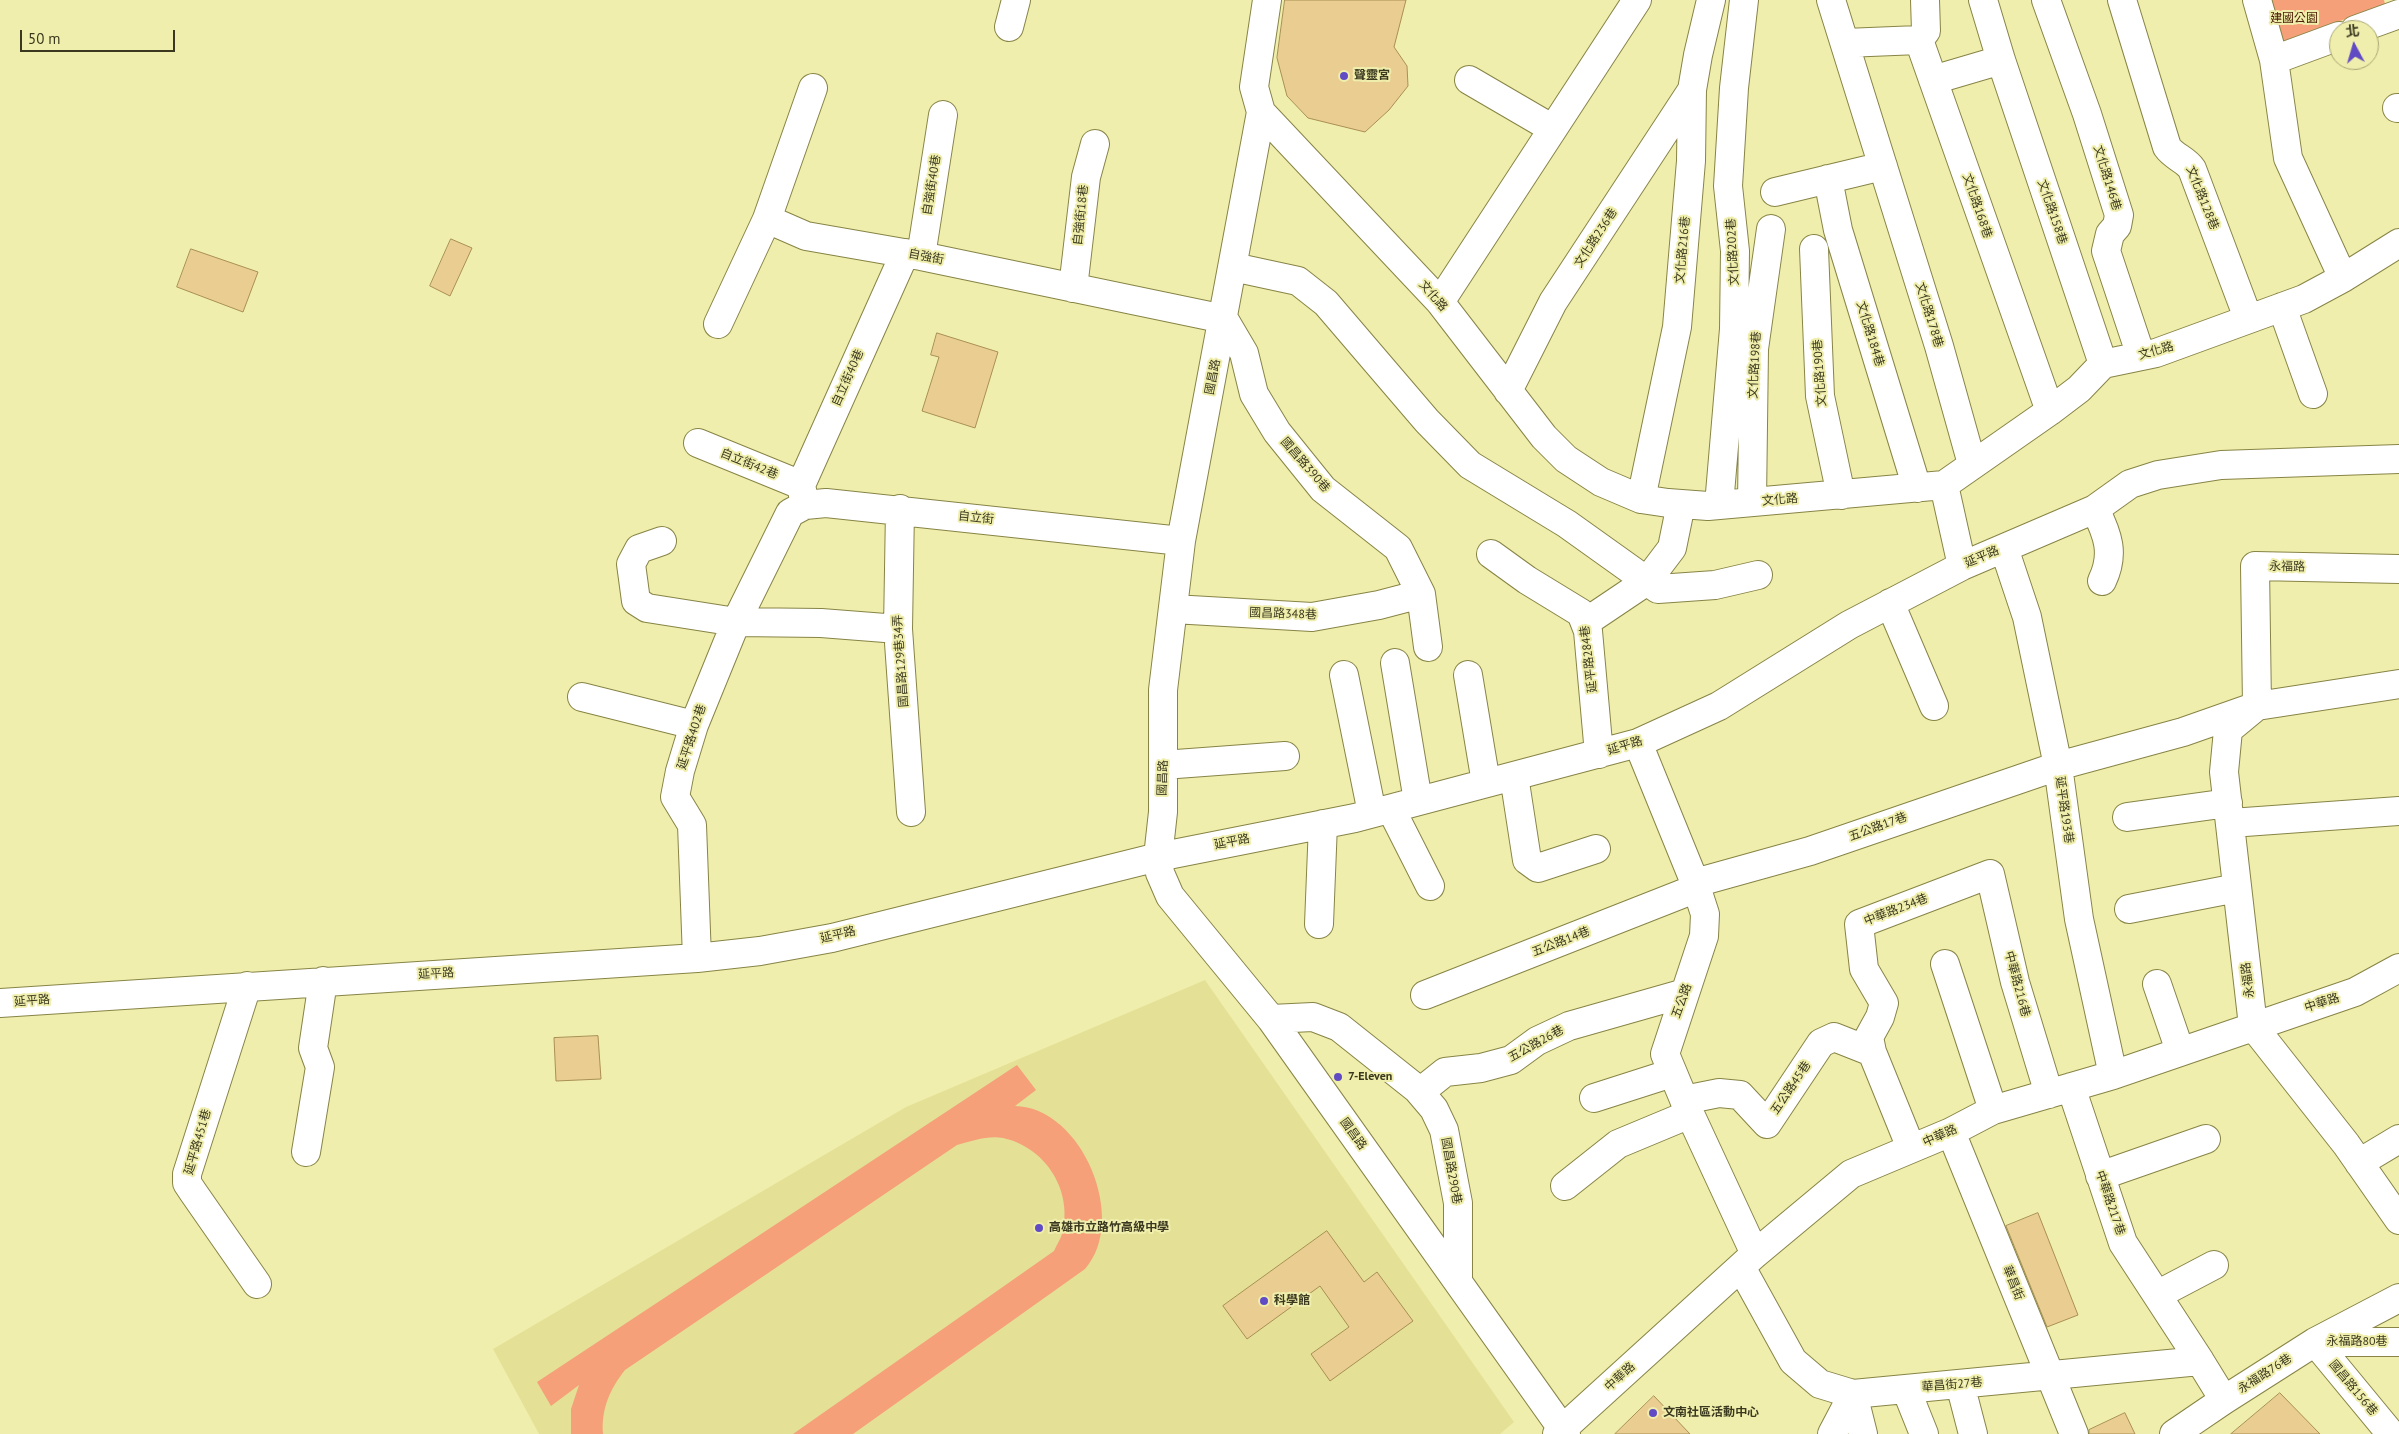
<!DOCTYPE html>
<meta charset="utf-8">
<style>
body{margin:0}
#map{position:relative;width:2399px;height:1434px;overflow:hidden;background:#f0eeac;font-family:"PT Sans","Noto Sans TC",sans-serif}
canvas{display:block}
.north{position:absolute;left:2329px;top:20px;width:50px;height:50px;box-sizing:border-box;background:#f0eeac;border:1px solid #a7a674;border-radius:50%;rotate:354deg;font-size:14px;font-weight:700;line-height:20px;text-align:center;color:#3a391f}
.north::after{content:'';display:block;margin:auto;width:18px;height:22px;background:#604bc4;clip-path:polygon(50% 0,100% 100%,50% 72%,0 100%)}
.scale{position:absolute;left:20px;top:30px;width:155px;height:22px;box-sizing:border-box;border:2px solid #3a391f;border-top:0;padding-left:6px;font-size:15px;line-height:18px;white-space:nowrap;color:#3a391f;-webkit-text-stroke:4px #f0eeac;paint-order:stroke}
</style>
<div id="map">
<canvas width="2399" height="1434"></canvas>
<div class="north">北</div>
<div class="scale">50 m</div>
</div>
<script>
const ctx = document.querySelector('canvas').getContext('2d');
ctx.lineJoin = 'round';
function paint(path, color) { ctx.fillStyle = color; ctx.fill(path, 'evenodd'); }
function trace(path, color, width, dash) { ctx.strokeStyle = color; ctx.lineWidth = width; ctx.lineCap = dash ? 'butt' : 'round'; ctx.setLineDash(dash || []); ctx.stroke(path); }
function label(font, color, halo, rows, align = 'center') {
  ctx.font = font + ' "PT Sans","Noto Sans TC",sans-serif'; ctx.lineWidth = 4; ctx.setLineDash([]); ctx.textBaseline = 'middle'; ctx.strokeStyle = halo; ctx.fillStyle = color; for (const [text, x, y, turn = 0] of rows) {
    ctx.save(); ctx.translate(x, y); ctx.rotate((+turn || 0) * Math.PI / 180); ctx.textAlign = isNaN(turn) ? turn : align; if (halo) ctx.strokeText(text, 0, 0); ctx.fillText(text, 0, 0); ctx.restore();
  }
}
paint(new Path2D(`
 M 1205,980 L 1514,1422 L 1500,1434 L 539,1434 L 493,1349 L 906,1107 Z`), '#e4e197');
paint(new Path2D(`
 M 2269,0 L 2384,0 L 2385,4 L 2282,43 Z
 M 1017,1065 L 1036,1090 L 1015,1106 C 1082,1107 1129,1220 1085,1269 L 853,1434 L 793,1434 L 1054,1251 C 1057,1244 1062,1237 1063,1230 C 1072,1188 1044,1147 1003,1138 C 989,1135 971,1141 957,1145 L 625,1370 C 610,1389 601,1409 603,1434 L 571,1434 L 571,1409 L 579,1385 L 551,1406 L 537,1382 Z`), '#f5a079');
const building = new Path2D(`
 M 1285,0 L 1406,0 L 1394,47 L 1407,66 L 1408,86 L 1389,110 L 1365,132 L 1308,118 L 1287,96 L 1277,58 Z
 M 451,239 L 472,248 L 450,296 L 430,286 Z
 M 191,249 L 258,272 L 243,312 L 177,287 Z
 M 937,333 L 998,352 L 975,428 L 922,411 L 939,357 L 931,355 Z
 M 598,1036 L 601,1079 L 556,1081 L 554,1038 Z
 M 2038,1213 L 2078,1315 L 2047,1327 L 2006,1226 Z
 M 1327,1231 L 1364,1282 L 1377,1272 L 1413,1321 L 1330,1381 L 1311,1354 L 1349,1327 L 1320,1286 L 1247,1339 L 1223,1306 Z
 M 2280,1393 L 2320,1434 L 2231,1434 Z
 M 1654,1396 L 1690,1434 L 1615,1434 Z
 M 2125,1413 L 2135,1434 L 2089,1434 L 2089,1430 Z`);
paint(building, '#e9cd91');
trace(building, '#a98f54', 1);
const minor = new Path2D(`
 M 1267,0 L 1254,87 L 1261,112 L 1181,541 L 1163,690 L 1163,812 L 1158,857 L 1160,873 L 1170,896 L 1271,1019 L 1566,1434
 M 1831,0 L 1939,346 L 1972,464
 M 1925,0 L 1926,31 L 1919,40 L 2050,411
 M 1983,0 L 2001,60 L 2103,364
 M 2046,0 L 2087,114 L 2119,215 L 2117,226 L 2110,234 L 2106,251 L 2141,356
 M 2122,0 L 2167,147 C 2174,157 2185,159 2192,169 L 2248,318
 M 2257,0 L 2274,60 L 2288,158 L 2343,278
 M 1009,27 L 1016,0
 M 2355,30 L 2399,14
 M 1845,43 L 1919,40
 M 2274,60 L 2339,36
 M 1469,80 L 1553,129
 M 1933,80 L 2001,60
 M 813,88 L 767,219 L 806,236 L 921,256 L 1224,319 L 1244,353 L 1254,394 L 1277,432 L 1323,489 L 1398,548 L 1421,594 L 1428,647
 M 2397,108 L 2399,108
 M 1261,112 L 1440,302 L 1544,437 L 1566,459 L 1601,482 L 1641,499 L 1668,503 L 1708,506 L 1944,485 L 2050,411 L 2079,389 L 2103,364 L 2156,353 L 2304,299 L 2343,278 L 2399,243
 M 1828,179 L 1838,230 L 1917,488
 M 1775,192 L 1883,166
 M 1814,249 L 1820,396 L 1841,495
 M 921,256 L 943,115
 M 1233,267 L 1298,281 L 1326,303 L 1427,421 L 1470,465 L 1567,524 L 1658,589 L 1715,585 L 1758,575
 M 1073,288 L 1086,177 L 1095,144
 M 1440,302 L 1637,0
 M 2282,307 L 2313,394
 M 718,324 L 767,219
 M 1508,391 L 1553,302 L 1692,90
 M 698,443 L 801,485
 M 1944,485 L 1962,566
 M 1641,499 L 1677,327 L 1691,161 L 1692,90 L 1698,55 L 1711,0
 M 1752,502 L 1754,349 L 1771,229
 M 805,505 L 801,485 L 905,253
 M 1719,505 L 1734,329 L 1735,251 L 1728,186 L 1734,88 L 1744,0
 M 900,509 L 898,629 L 911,812
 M 2095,509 C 2108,535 2115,554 2102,581
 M 662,541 L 639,549 L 631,564 L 636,601 L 647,608 L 736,622 L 821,623 L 898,629
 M 2004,548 L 2027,617 L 2058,766 L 2079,919 L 2113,1075
 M 1491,554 L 1527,580 L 1581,613 L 1588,631 L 1599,754
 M 1890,603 L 1934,706
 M 1173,609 L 1312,617 L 1379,605 L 1421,594
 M 1586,622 L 1647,581 L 1672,548 L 1681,504
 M 1395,663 L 1418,801
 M 1344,675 L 1372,813
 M 1468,675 L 1486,783
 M 2399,684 L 2257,706 L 2228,730 L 2224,772 L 2253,1026 L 2346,1144 L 2399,1220
 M 582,697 L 694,725
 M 1638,743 L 1695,883 L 1705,914 L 1704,936 L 1665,1054 L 1690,1114 L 1755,1254
 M 1163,765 L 1285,756
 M 1514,776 L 1527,860 L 1538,868 L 1596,849
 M 1391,809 L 1430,886
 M 2127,817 L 2228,803
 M 2231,823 L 2399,811
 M 1695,883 L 1810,851 L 2058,766 L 2183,732 L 2257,706 L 2255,566 L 2399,569
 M 2129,909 L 2237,888
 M 1319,924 L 1323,824
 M 697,958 L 692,825 L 675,797 L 680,771 L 694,725 L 736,622 L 790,513 L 805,505 L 826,503 L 1181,541
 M 1945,964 L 1993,1110
 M 2157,984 L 2180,1051
 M 247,986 L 187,1174 L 187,1183 L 193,1192 L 257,1284
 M 1425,995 L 1697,888
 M 0,1003 L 697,958 L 760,951 L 832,938 L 1158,857 L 1355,818 L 1638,743 L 1719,706 L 1849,625 L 1962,566 L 2095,509 L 2130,484 L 2158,475 L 2221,465 L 2399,459
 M 1271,1019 L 1313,1017 L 1339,1027 L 1417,1089 L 1434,1109 L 1444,1130 L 1458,1203 L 1458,1281
 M 2071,1087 L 2123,1243 L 2200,1361
 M 1420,1092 L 1445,1072 L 1481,1068 L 1511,1060 L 1537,1041 L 1569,1026 L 1685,993
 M 1594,1098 L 1672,1073
 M 1684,1100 L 1719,1093 L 1740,1095 L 1767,1124 L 1821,1043 L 1834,1037 L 1872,1052
 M 1951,1132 L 2074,1434
 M 1911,1148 L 1872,1052 L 1869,1037 L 1880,1017 L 1884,1003 L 1864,969 L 1859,924 L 1990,874 L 2015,982 L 2049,1094
 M 306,1152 L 320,1067 L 313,1048 L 323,981
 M 2359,1163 L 2399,1139
 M 2100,1176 L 2206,1139
 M 1565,1186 L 1618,1144 L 1690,1114
 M 1741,1267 L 1793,1361 L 1820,1384 L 1853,1394 L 2200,1361 L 2224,1400 L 2315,1342 L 2399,1298
 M 2157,1295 L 2214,1265
 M 2315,1342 L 2391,1434
 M 2319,1342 L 2399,1342
 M 1960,1384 L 1973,1434
 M 1906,1389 L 1924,1434
 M 1853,1394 L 1863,1434
 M 1557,1434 L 1755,1254 L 1851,1174 L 1951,1132 L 1993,1110 L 2113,1075 L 2355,992 L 2399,968
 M 1832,1434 L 1853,1394
 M 2174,1434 L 2224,1400`);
trace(minor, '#878446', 30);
trace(minor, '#fff', 28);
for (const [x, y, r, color] of [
 [1344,76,5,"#604bc4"],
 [1338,1077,5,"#604bc4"],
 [1039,1228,5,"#604bc4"],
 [1264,1301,5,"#604bc4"],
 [1653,1413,5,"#604bc4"]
]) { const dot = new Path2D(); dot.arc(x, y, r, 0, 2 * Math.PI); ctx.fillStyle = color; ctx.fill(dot); trace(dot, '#f0eeac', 2); }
label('12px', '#491c03', '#f0eeac', [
 ["建國公園",2294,19]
]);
label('bold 12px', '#3a391f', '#f0eeac', [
 ["聲靈宮",1354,76],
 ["7-Eleven",1348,1077],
 ["高雄市立路竹高級中學",1049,1228],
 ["科學館",1274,1301],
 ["文南社區活動中心",1663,1413]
], 'left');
label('12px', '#3a391f', '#f0eeac', [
 ["文化路146巷",2107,178,73],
 ["自強街40巷",932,185,-81],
 ["文化路128巷",2202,198,68],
 ["文化路168巷",1977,206,71],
 ["文化路158巷",2052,212,71],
 ["自強街18巷",1081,215,-84],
 ["文化路236巷",1596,238,-57],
 ["文化路216巷",1683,250,-85],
 ["文化路202巷",1733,252,-93],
 ["自強街",926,257,11],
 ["文化路",1433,296,49],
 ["文化路178巷",1929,315,73],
 ["文化路184巷",1870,334,73],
 ["文化路",2156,351,-16],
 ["文化路198巷",1755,365,-87],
 ["文化路190巷",1820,373,-94],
 ["國昌路",1213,377,-79],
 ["自立街40巷",848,378,-66],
 ["自立街42巷",749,464,22],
 ["國昌路390巷",1305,465,49],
 ["文化路",1780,500,-5],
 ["自立街",976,518,6],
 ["延平路",1982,557,-23],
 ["永福路",2287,567,1],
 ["國昌路348巷",1283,614,2],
 ["延平路284巷",1589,659,-97],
 ["國昌路129巷34弄",901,661,-94],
 ["延平路402巷",692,737,-72],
 ["延平路",1625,746,-17],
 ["國昌路",1163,778,-88],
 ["延平路193巷",2064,810,82],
 ["五公路17巷",1878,827,-20],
 ["延平路",1232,842,-11],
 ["中華路234巷",1896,910,-21],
 ["延平路",838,935,-13],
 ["五公路14巷",1561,942,-21],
 ["延平路",436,974,-3],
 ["永福路",2248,980,-97],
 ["中華路216巷",2017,984,75],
 ["延平路",32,1001,-4],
 ["五公路",1682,1001,-70],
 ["中華路",2322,1003,-18],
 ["五公路26巷",1536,1044,-29],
 ["五公路45巷",1791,1088,-56],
 ["國昌路",1353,1134,54],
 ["中華路",1940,1136,-24],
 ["延平路451巷",198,1142,-74],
 ["國昌路290巷",1451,1171,80],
 ["中華路217巷",2110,1203,71],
 ["華昌街",2013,1283,68],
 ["永福路80巷",2357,1342],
 ["永福路76巷",2265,1374,-33],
 ["中華路",1620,1377,-42],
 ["華昌街27巷",1952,1385,-5],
 ["國昌路156巷",2353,1388,50]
]);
</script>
